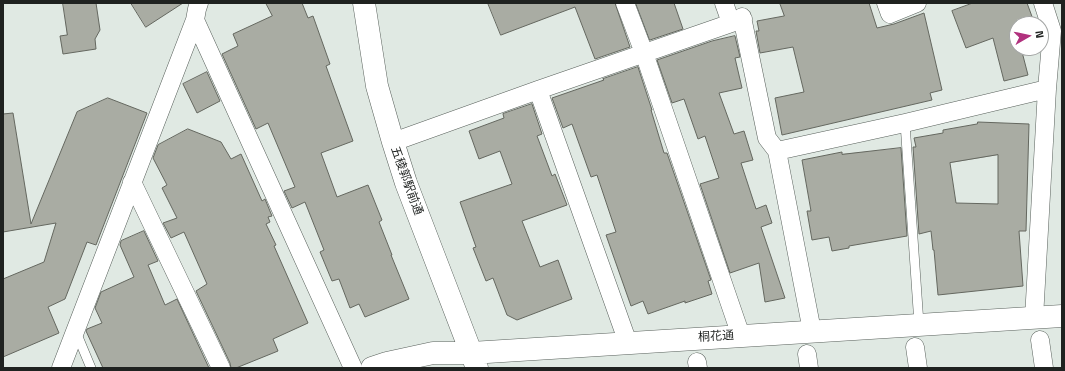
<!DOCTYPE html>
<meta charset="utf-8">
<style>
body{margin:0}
#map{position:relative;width:1065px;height:371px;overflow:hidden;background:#e0e9e3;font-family:"Titillium Web",sans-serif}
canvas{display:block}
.frame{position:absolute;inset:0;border:4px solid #1f2220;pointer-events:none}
.north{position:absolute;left:1009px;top:16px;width:40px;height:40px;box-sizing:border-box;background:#fff;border:1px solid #a5a7a6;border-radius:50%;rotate:81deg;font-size:11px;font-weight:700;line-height:16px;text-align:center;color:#1f2220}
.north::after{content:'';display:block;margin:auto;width:14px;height:18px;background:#b1317e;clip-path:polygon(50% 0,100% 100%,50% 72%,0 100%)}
</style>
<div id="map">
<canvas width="1065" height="371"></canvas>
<div class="frame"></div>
<div class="north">N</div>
</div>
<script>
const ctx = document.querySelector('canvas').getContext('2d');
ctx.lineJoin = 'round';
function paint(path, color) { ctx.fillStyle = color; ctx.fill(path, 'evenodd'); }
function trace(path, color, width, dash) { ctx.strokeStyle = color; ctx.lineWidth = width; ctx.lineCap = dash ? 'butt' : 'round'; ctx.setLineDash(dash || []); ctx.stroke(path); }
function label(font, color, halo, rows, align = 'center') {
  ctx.font = font + ' "Titillium Web","Noto Sans JP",sans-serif'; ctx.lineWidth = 4; ctx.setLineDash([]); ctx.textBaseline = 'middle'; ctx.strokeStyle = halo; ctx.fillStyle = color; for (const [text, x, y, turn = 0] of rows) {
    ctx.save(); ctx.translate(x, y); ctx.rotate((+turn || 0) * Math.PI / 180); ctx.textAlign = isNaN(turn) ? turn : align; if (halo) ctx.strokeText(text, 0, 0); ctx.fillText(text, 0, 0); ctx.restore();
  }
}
const building = new Path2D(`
 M 63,3 L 96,3 L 100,30 L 95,39 L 96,49 L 63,54 L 60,36 L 67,35 Z
 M 131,3 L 183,3 L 146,27 Z
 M 266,3 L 302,3 L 308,18 L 313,16 L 330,64 L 326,66 L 353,141 L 321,153 L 337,197 L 368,185 L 382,220 L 379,222 L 392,255 L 391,255 L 409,299 L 365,317 L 359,304 L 350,308 L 339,279 L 332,281 L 320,252 L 324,250 L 305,202 L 292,208 L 284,191 L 295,187 L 268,123 L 256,129 L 222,54 L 238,46 L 233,34 L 272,16 Z
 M 488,3 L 615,3 L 630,47 L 595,59 L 575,7 L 501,35 Z
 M 636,3 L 674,3 L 683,29 L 650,40 Z
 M 780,3 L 869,3 L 877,28 L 894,24 L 924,13 L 942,90 L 930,93 L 932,100 L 782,135 L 775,98 L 804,92 L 793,47 L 760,53 L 756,31 L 759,31 L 757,21 L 784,16 Z
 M 973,3 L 1027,3 L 1034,22 L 1029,24 L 1017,24 L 1016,29 L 1017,48 L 1021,48 L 1028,75 L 1004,81 L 993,38 L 966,48 L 952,11 Z
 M 735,36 L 740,57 L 735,58 L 742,88 L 719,93 L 734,134 L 744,131 L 753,160 L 741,163 L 756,209 L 766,205 L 772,223 L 761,227 L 785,298 L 765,302 L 759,263 L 730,273 L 700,184 L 719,178 L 705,136 L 698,139 L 684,99 L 672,103 L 657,60 L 712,41 Z
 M 638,67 L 652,110 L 651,110 L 664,153 L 667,153 L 711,280 L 708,281 L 712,294 L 685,303 L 685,301 L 648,314 L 643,301 L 631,306 L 606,235 L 616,232 L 597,175 L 591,177 L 572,124 L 563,128 L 552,98 L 604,80 L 603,79 Z
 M 207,72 L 220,101 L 197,113 L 183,84 Z
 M 108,98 L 147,113 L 96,245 L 87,242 L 65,299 L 48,307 L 59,333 L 3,357 L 3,279 L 44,262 L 56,223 L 3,232 L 3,114 L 13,113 L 31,224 L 77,112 Z
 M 532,104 L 542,134 L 537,136 L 552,176 L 555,174 L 567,205 L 522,221 L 540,267 L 558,260 L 572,299 L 517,320 L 507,315 L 493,278 L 486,281 L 473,248 L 476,247 L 460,202 L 512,184 L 500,151 L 479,159 L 469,131 L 504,118 L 503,114 Z
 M 978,122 L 1029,124 L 1026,231 L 1019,231 L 1023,286 L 938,295 L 934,250 L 933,250 L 931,231 L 919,234 L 913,147 L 916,147 L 914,138 L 943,133 L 943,130 L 977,124 ZM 998,155 L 998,204 L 956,203 L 950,163 Z
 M 188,129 L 221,142 L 231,159 L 241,154 L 262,201 L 265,199 L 272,216 L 268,217 L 270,222 L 266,224 L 276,245 L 274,246 L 308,323 L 273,339 L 278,351 L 236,368 L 231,368 L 230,363 L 196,291 L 207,284 L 184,232 L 171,238 L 163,223 L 177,218 L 162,188 L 167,185 L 153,158 L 158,145 Z
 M 901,148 L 907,236 L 849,246 L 849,248 L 832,251 L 829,237 L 812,240 L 807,211 L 811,211 L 802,160 L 842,152 L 842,154 Z
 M 144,231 L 158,261 L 148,265 L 165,305 L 177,299 L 209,368 L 103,368 L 86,331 L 87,329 L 102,323 L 95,308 L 101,292 L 134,277 L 120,245 L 121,241 Z`);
paint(building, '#a9aca3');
trace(building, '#64675f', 1);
const service = new Path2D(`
 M 905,123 L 919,324
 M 76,332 L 91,368`);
const minor = new Path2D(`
 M 625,3 L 644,53 L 741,336
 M 724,3 L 731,23
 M 886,3 L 890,14 L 917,3
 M 742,17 L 767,138 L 777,151 L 812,331
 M 195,20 L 353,368
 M 538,90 L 628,343
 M 393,142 L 538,90 L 743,19
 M 777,151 L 905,123 L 1047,89
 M 132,182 L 221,368
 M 1034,318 L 1047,89 L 1052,31 L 1043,3
 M 1040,340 L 1044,368
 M 915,347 L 918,368
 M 807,354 L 809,368
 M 697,362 L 698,368
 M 61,368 L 195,20 L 197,9 L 199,3`);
const tertiary = new Path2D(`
 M 364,3 L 377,86 L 393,142 L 406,183 L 477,368
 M 372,368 L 387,363 L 433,353 L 471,353 L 1062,316`);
trace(service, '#59615c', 10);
trace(minor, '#59615c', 19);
trace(tertiary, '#59615c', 23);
trace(service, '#fff', 9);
trace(minor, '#fff', 18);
trace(tertiary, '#fff', 22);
label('12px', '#1f2220', '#fff', [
 ["五稜郭駅前通",406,181,70],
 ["桐花通",716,337,-3]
]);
</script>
